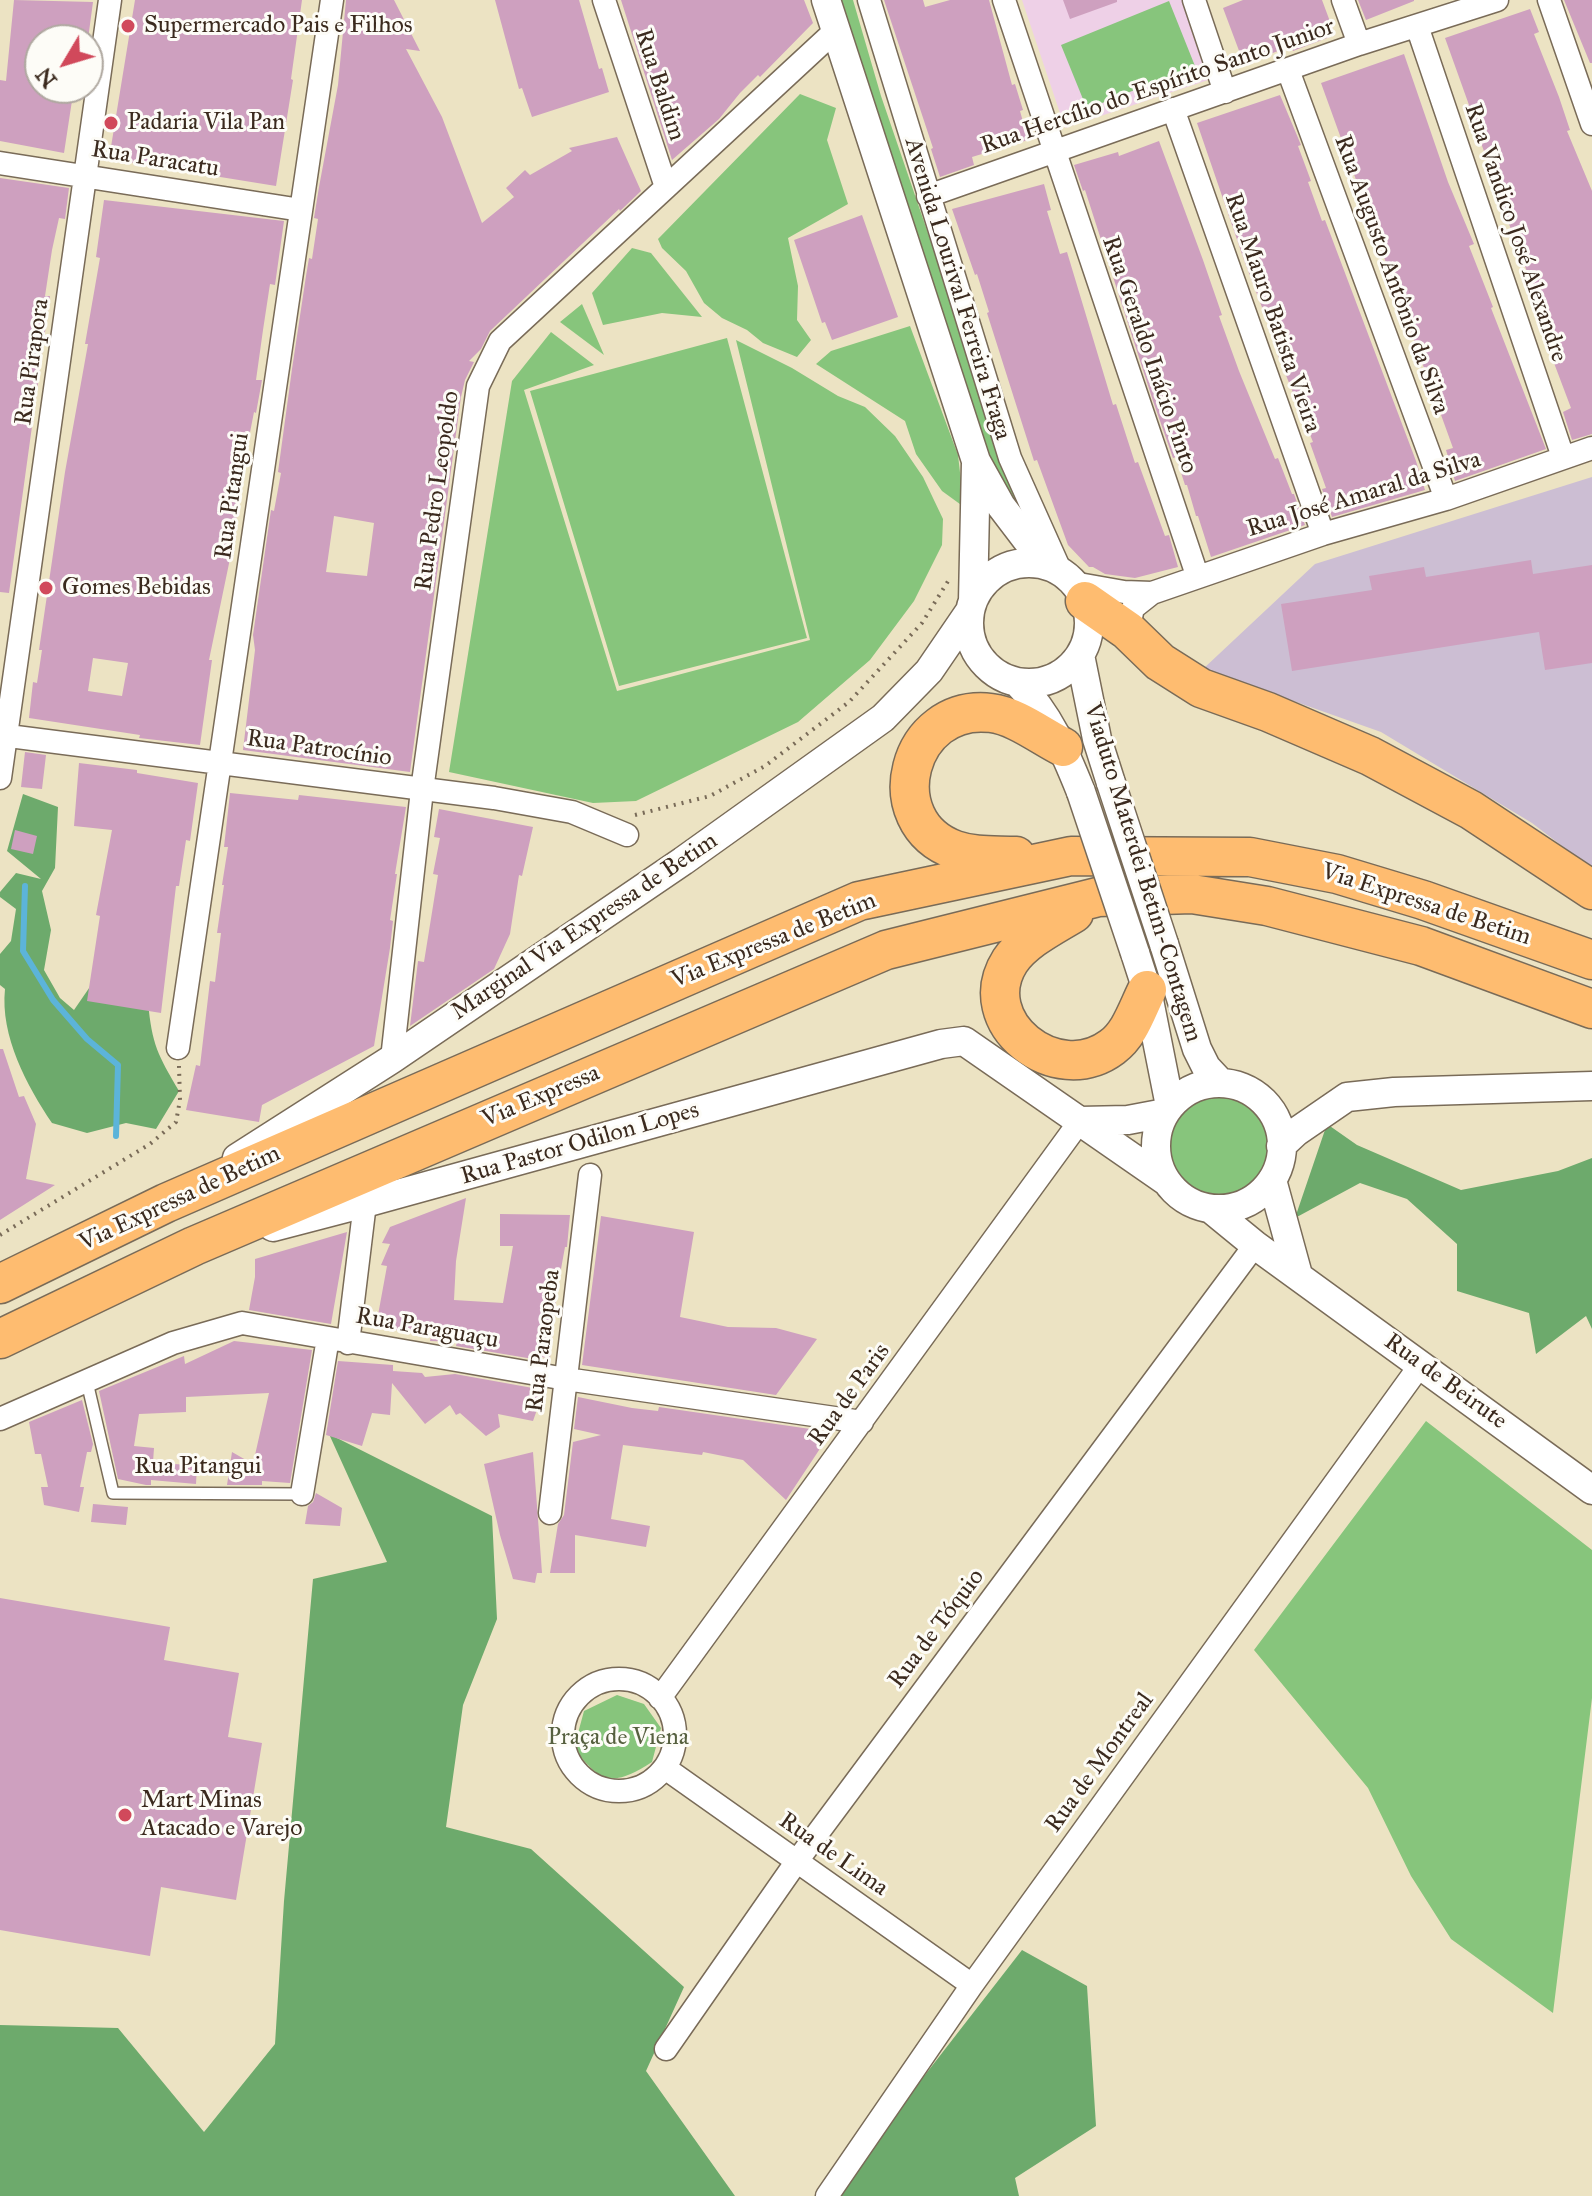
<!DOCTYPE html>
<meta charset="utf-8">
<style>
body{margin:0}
#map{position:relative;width:1592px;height:2196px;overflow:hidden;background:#ece3c3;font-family:"IM FELL Great Primer",serif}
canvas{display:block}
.north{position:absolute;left:24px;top:24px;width:80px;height:80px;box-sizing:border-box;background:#fdfcf7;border:2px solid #afa8a0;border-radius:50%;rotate:232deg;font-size:22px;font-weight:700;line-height:32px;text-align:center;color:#3b2a1e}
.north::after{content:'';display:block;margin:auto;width:28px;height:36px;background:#d1495b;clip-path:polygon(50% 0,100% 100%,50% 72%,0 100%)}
</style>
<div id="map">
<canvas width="1592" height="2196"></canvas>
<div class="north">N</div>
</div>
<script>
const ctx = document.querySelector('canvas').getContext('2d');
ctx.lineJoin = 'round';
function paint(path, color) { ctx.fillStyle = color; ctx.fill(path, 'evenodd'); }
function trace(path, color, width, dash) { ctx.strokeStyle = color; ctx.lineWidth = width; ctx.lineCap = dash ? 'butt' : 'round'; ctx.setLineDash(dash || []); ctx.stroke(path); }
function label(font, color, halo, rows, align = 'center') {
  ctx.font = font + ' "IM FELL Great Primer",serif'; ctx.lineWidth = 6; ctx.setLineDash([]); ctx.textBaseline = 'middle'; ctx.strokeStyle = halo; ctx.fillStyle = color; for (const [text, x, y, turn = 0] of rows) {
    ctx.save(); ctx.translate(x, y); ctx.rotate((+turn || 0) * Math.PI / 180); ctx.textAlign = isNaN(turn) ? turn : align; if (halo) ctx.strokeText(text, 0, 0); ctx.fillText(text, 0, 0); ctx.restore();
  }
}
paint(new Path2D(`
 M 1022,0 L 1185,0 L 1211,79 L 1065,128 Z`), '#eed0e7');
paint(new Path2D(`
 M 1592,477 L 1592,869 L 1532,823 L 1381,732 L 1203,669 L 1315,564 Z`), '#ccbed3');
paint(new Path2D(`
 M 841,0 L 853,0 L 881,96 L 1007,464 L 1043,546 L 989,466 Z
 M 1169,1 L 1195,66 L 1087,109 L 1061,45 Z
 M 800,94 L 836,108 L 827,140 L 848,204 L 788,238 L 798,286 L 797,320 L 811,340 L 797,357 L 763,343 L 747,330 L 722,318 L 704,303 L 686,271 L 662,248 L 658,239 Z
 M 632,248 L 651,253 L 702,317 L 662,313 L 603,325 L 592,293 Z
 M 582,304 L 604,355 L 560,322 Z
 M 910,326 L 958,455 L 964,507 L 942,491 L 916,454 L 905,421 L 816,364 L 831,351 Z
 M 551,332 L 594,365 L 524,390 L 617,691 L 810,640 L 736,340 L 792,368 L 838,396 L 865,407 L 895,436 L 923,477 L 943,519 L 942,545 L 914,601 L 870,660 L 798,722 L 636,801 L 593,803 L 449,772 L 512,381 Z
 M 727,338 L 807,638 L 619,686 L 530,391 Z
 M1168 1146a51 51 0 1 1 102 0a51 51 0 1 1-102 0Z
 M 1426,1421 L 1592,1550 L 1592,1698 L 1553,2013 L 1451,1939 L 1411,1876 L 1368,1788 L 1254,1650 Z
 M 617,1695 L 644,1704 L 661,1728 L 652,1762 C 615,1786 601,1785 574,1748 L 584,1711 Z`), '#87c57c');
paint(new Path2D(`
 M 23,794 L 58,807 L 55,868 L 42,891 L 51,930 L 44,970 L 60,998 L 74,1010 L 96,978 L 148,1002 C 152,1045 158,1055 179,1091 L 156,1129 L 126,1123 L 87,1133 L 52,1123 C 27,1086 0,1036 5,989 L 0,985 L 0,954 L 11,941 L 16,909 L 0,897 L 0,892 L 16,873 L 41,879 L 7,851 Z
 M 1327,1124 L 1357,1145 L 1461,1190 L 1558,1171 L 1592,1158 L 1592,1329 L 1586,1316 L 1536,1354 L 1529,1313 L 1457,1291 L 1457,1244 L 1407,1199 L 1360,1183 L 1295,1218 Z
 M 329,1434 L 492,1516 L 497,1619 L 463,1705 L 446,1827 L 531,1849 L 684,1987 L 646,2071 L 735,2196 L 0,2196 L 0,2025 L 118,2028 L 204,2132 L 275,2044 L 284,1901 L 313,1579 L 387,1562 Z
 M 1022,1950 L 1087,1986 L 1096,2126 L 1015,2178 L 1019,2196 L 831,2196 Z`), '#6daa6c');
trace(new Path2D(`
 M 25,886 L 23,951 L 53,1000 L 87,1039 L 118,1065 L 116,1136`), '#5cb4d9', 6);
paint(new Path2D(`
 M 14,0 L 93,2 L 88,39 L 40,34 L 40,89 L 73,94 L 64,153 L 0,141 L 0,80 L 6,81 Z
 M 135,0 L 302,0 L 291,79 L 293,80 L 276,186 L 109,159 Z
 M 346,0 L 394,0 L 420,51 L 406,49 L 442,117 L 482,223 L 514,197 L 506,188 L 525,170 L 530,175 L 572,151 L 569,148 L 617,137 L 641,191 L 620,211 L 619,209 L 490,331 L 481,349 L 469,361 L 474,362 L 465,380 L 461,397 L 410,772 L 243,750 L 255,650 L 253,635 L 271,510 L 274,511 L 281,473 L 278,472 L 292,369 L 306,276 L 309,258 L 312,259 L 318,219 L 314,218 L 319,187 L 338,85 ZM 334,516 L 374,523 L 367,576 L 326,572 Z
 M 495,0 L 579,0 L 599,69 L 602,68 L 609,92 L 532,117 L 522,88 L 519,89 Z
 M 621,0 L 804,0 L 813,23 L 760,77 L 758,75 L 740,93 L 719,119 L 672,160 Z
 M 884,0 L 923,0 L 925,7 L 950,0 L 989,0 L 1012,85 L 1015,84 L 1023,110 L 1020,111 L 1028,140 L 972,157 L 974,165 L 940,177 L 931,149 L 933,148 Z
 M 1063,0 L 1117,0 L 1117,2 L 1070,19 Z
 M 1243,0 L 1322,0 L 1335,35 L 1293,51 L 1291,46 L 1244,64 L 1223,8 Z
 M 1358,0 L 1414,0 L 1414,1 L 1366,20 Z
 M 1564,0 L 1592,0 L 1592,63 L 1590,63 Z
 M 1530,9 L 1539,32 L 1534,34 L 1559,97 L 1570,130 L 1567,131 L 1592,191 L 1592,434 L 1572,440 L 1563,412 L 1571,408 L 1554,363 L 1560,361 L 1535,299 L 1537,298 L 1503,208 L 1505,207 L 1467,106 L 1469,105 L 1445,38 Z
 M 1404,54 L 1448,182 L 1474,244 L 1469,246 L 1493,307 L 1491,308 L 1546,449 L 1455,481 L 1446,450 L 1453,448 L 1321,83 Z
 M 1280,95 L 1301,145 L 1298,146 L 1311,181 L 1308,182 L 1322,221 L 1325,220 L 1416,461 L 1425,490 L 1332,517 L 1322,489 L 1326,488 L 1310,443 L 1313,442 L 1277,353 L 1279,352 L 1244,260 L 1197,123 Z
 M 1159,141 L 1203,260 L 1222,315 L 1219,316 L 1239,371 L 1275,459 L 1278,458 L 1292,494 L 1294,494 L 1305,525 L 1211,557 L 1198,516 L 1196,516 L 1187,485 L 1185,485 L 1176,457 L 1173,458 L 1153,401 L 1085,190 L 1083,191 L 1074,165 L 1118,152 L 1119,156 Z
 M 0,178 L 69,188 L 65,219 L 59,218 L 52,250 L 45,296 L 50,296 L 9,593 L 0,592 Z
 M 1044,184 L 1051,210 L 1047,211 L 1060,254 L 1067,252 L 1113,405 L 1116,404 L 1135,463 L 1138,462 L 1165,536 L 1169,535 L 1178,567 L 1135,578 L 1105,574 L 1093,567 L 1089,567 L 1068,545 L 1037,460 L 1034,461 L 987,313 L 989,312 L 977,274 L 975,275 L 952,209 Z
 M 104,200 L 284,221 L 275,285 L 270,284 L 263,330 L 256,380 L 262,380 L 256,413 L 254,412 L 244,463 L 232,549 L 209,660 L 212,660 L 200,745 L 139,738 L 140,735 L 29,718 L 33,682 L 37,683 L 42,650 L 39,650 L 65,472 L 88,344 L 85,344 L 100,258 L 96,257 ZM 93,658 L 128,663 L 122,696 L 88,691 Z
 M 862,215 L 898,317 L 832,340 L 825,322 L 822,323 L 794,240 Z
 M 1531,560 L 1533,574 L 1592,565 L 1592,663 L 1545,670 L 1539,632 L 1292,671 L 1281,604 L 1372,590 L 1369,576 L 1424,567 L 1426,577 Z
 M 25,752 L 46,755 L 42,789 L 21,787 Z
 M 79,763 L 137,770 L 137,773 L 198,783 L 190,841 L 186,840 L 179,886 L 176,886 L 161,1013 L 87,1001 L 100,916 L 96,915 L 112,830 L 74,826 Z
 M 230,793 L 298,800 L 299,795 L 406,807 L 395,874 L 397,874 L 390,920 L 393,921 L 390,948 L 374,1046 L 262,1105 L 259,1122 L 186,1110 L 196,1065 L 200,1066 L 210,981 L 215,982 L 221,933 L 217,933 L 224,885 L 222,885 L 228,847 L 224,847 Z
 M 439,809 L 533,827 L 522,876 L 519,875 L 510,934 L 494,969 L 410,1026 L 418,961 L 424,962 L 438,875 L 433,874 L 440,838 L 434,837 Z
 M 15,830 L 37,836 L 33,854 L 11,849 Z
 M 0,1049 L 3,1049 L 19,1097 L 24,1096 L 36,1124 L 26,1179 L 55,1185 L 0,1220 Z
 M 466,1198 L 456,1261 L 454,1300 L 503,1303 L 513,1246 L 500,1246 L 500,1214 L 570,1215 L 567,1247 L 565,1247 L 557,1291 L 550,1358 L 540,1357 L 539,1360 L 456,1346 L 457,1342 L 430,1341 L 431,1337 L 376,1326 L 387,1266 L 381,1265 L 390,1244 L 382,1243 L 390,1227 Z
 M 601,1216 L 694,1232 L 680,1317 L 728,1327 L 776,1328 L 817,1339 L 776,1395 L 582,1365 Z
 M 347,1232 L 331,1324 L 249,1310 L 255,1277 L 255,1259 Z
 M 234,1341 L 312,1350 L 290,1483 L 262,1481 L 262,1485 L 227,1485 L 232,1452 L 253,1464 L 269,1393 L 186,1397 L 186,1412 L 139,1414 L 134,1446 L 154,1448 L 153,1462 L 197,1466 L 196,1484 L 151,1480 L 151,1485 L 146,1485 L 118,1479 L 99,1391 L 184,1356 L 185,1364 Z
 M 338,1361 L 393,1365 L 393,1371 L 422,1373 L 425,1377 L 455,1374 L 544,1390 L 533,1421 L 498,1414 L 500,1427 L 486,1436 L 460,1413 L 456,1415 L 450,1405 L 425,1424 L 392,1383 L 390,1415 L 372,1413 L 362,1446 L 326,1435 Z
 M 578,1397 L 632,1408 L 658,1411 L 659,1407 L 831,1432 L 786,1500 L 743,1460 L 703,1452 L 702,1455 L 623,1445 L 611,1519 L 650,1526 L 646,1547 L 575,1535 L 575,1573 L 550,1573 L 558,1524 L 564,1515 L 573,1442 L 601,1435 L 574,1429 Z
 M 82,1400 L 93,1444 L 91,1452 L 87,1452 L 80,1487 L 84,1487 L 79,1512 L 44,1505 L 41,1487 L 48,1487 L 41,1454 L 35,1454 L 29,1422 Z
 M 533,1452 L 542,1573 L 537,1573 L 535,1583 L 513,1579 L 500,1535 L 484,1464 Z
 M 316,1493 L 342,1508 L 340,1526 L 305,1524 L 308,1506 L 313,1502 Z
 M 93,1504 L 128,1507 L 126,1525 L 91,1522 Z
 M 0,1598 L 170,1627 L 164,1660 L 239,1673 L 228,1737 L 262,1743 L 236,1900 L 161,1887 L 150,1956 L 0,1930 Z`), '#cea0bf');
const service = new Path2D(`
 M 87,1382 L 113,1493 L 302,1494`);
const minor = new Path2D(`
 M 604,0 L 666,187
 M 869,0 L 1010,458 L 1061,572
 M 1004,0 L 1197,575
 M 1194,0 L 1225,92
 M 1343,0 L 1359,44
 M 1549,0 L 1592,124
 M 1417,26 L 1563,457
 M 1288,70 L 1446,499
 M 1173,109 L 1323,534
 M 0,163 L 301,210
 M 928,196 L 1359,44 L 1497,0
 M 1073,583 L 1124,592 L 1152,593
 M 1128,631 L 1133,608 L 1152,593 L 1323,534 L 1446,499 L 1592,448
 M 0,735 L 494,798 L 572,812 L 627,835
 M 0,778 L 110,0
 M 178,1048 L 332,0
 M 392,1059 L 422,790 L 478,386 L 500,341 L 836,30
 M 348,1343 L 365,1203
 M 0,1419 L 173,1343 L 242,1323 L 566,1379 L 862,1422
 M 302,1494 L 328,1338
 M 550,1513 L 590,1175
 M563 1735a56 56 0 1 1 112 0a56 56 0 1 1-112 0Z
 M 660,1698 L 1080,1121
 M 665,1768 L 972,1985
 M 666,2049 L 797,1861 L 1255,1245
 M 827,2196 L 972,1985 L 1421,1364`);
const tertiary = new Path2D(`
 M 826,0 L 976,461 L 1001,506 L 1046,565
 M969 623a60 60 0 1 1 120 0a60 60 0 1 1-120 0Z
 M 973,601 L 976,462
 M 1080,655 L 1097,739 L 1111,783
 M 1018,683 C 1049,714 1065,752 1081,792
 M 1164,944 L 1197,1049 L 1206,1067 L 1221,1083
 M 1135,953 L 1147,990 L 1170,1106
 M1156 1146a63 63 0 1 1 126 0a63 63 0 1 1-126 0Z
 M 1080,1121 L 1128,1120 L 1165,1113
 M 1281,1146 L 1296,1132 L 1347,1097 L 1394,1092 L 1592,1086
 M 237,1158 L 392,1059 L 683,861 L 883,718 L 929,671 L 970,611
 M 1272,1180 L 1298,1275
 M 1211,1209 L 1255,1245 L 1592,1490
 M 273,1227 L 365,1203 L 941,1044 L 964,1041 L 1166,1181`);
const trunk = new Path2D(`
 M 1085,601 L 1128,631 L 1160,662 L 1201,688 L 1268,712 L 1370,756 L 1471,810 L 1592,890
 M 1016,856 C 996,855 975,857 955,850 C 877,822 907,703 991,713 C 1016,716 1041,736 1063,747
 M 1074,913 C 1053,926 1024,940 1010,961 C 971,1022 1056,1089 1112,1047 C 1130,1034 1137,1010 1147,990
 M 0,1284 L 166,1203 L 859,901 L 1071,856 L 1250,857 L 1337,874 L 1423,900 L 1592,960
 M 0,1339 L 194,1246 L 886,950 L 1098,897 L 1192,894 L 1267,906 L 1421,946 L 1592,1009`);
trace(service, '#796b58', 14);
trace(minor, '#796b58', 25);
trace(tertiary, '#796b58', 31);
trace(trunk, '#796b58', 41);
trace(new Path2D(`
 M 635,815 L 710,796 L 765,766 L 849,702 L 922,623 L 950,578
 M 0,1235 L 150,1144 L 176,1122 L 180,1100 L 179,1066`), '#796b58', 4, [2, 6]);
trace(service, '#fff', 11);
trace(minor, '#fff', 22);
trace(tertiary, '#fff', 28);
trace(trunk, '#febc70', 38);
const tertiaryBridge = new Path2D(`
 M 1111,783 L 1164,944
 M 1081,792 L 1135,953`);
trace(tertiaryBridge, '#796b58', 31, []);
trace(tertiaryBridge, '#fff', 28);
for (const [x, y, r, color] of [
 [128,26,8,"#d1495b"],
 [111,123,8,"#d1495b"],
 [46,588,8,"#d1495b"],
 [125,1815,8,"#d1495b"]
]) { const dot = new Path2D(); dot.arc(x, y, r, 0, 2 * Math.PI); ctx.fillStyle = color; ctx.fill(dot); trace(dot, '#fdfcf7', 3); }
label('24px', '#3b2a1e', '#fdfcf7', [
 ["Supermercado Pais e Filhos",144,26],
 ["Padaria Vila Pan",127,123],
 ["Gomes Bebidas",62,588],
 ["Mart Minas",141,1801],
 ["Atacado e Varejo",141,1829]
], 'left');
label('24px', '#3b2a1e', '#fdfcf7', [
 ["Rua Baldim",659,85,72],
 ["Rua Hercílio do Espírito Santo Junior",1158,87,-19],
 ["Rua Paracatu",155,160,9],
 ["Rua Vandico José Alexandre",1515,233,71],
 ["Rua Augusto Antônio da Silva",1391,275,70],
 ["Avenida Lourival Ferreira Fraga",957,289,73],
 ["Rua Mauro Batista Vieira",1272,313,71],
 ["Rua Geraldo Inácio Pinto",1149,355,71],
 ["Rua Pirapora",33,362,-82],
 ["Rua Pedro Leopoldo",438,491,-82],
 ["Rua José Amaral da Silva",1364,495,-17],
 ["Rua Pitangui",233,496,-82],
 ["Rua Patrocínio",319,749,8],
 ["Viaduto Materdei Betim-Contagem",1142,873,73],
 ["Via Expressa de Betim",1426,905,18],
 ["Marginal Via Expressa de Betim",585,927,-34],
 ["Via Expressa de Betim",774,941,-22],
 ["Via Expressa",541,1097,-23],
 ["Rua Pastor Odilon Lopes",580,1144,-16],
 ["Via Expressa de Betim",180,1199,-25],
 ["Rua Paraguaçu",427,1329,10],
 ["Rua Paraopeba",544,1341,-83],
 ["Rua de Beirute",1445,1382,36],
 ["Rua de Paris",850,1395,-54],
 ["Rua Pitangui",198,1467],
 ["Rua de Tóquio",937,1629,-53],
 ["Rua de Montreal",1100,1763,-54],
 ["Rua de Lima",833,1855,35]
]);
label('24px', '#56603f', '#fdfcf7', [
 ["Praça de Viena",618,1738]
]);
</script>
